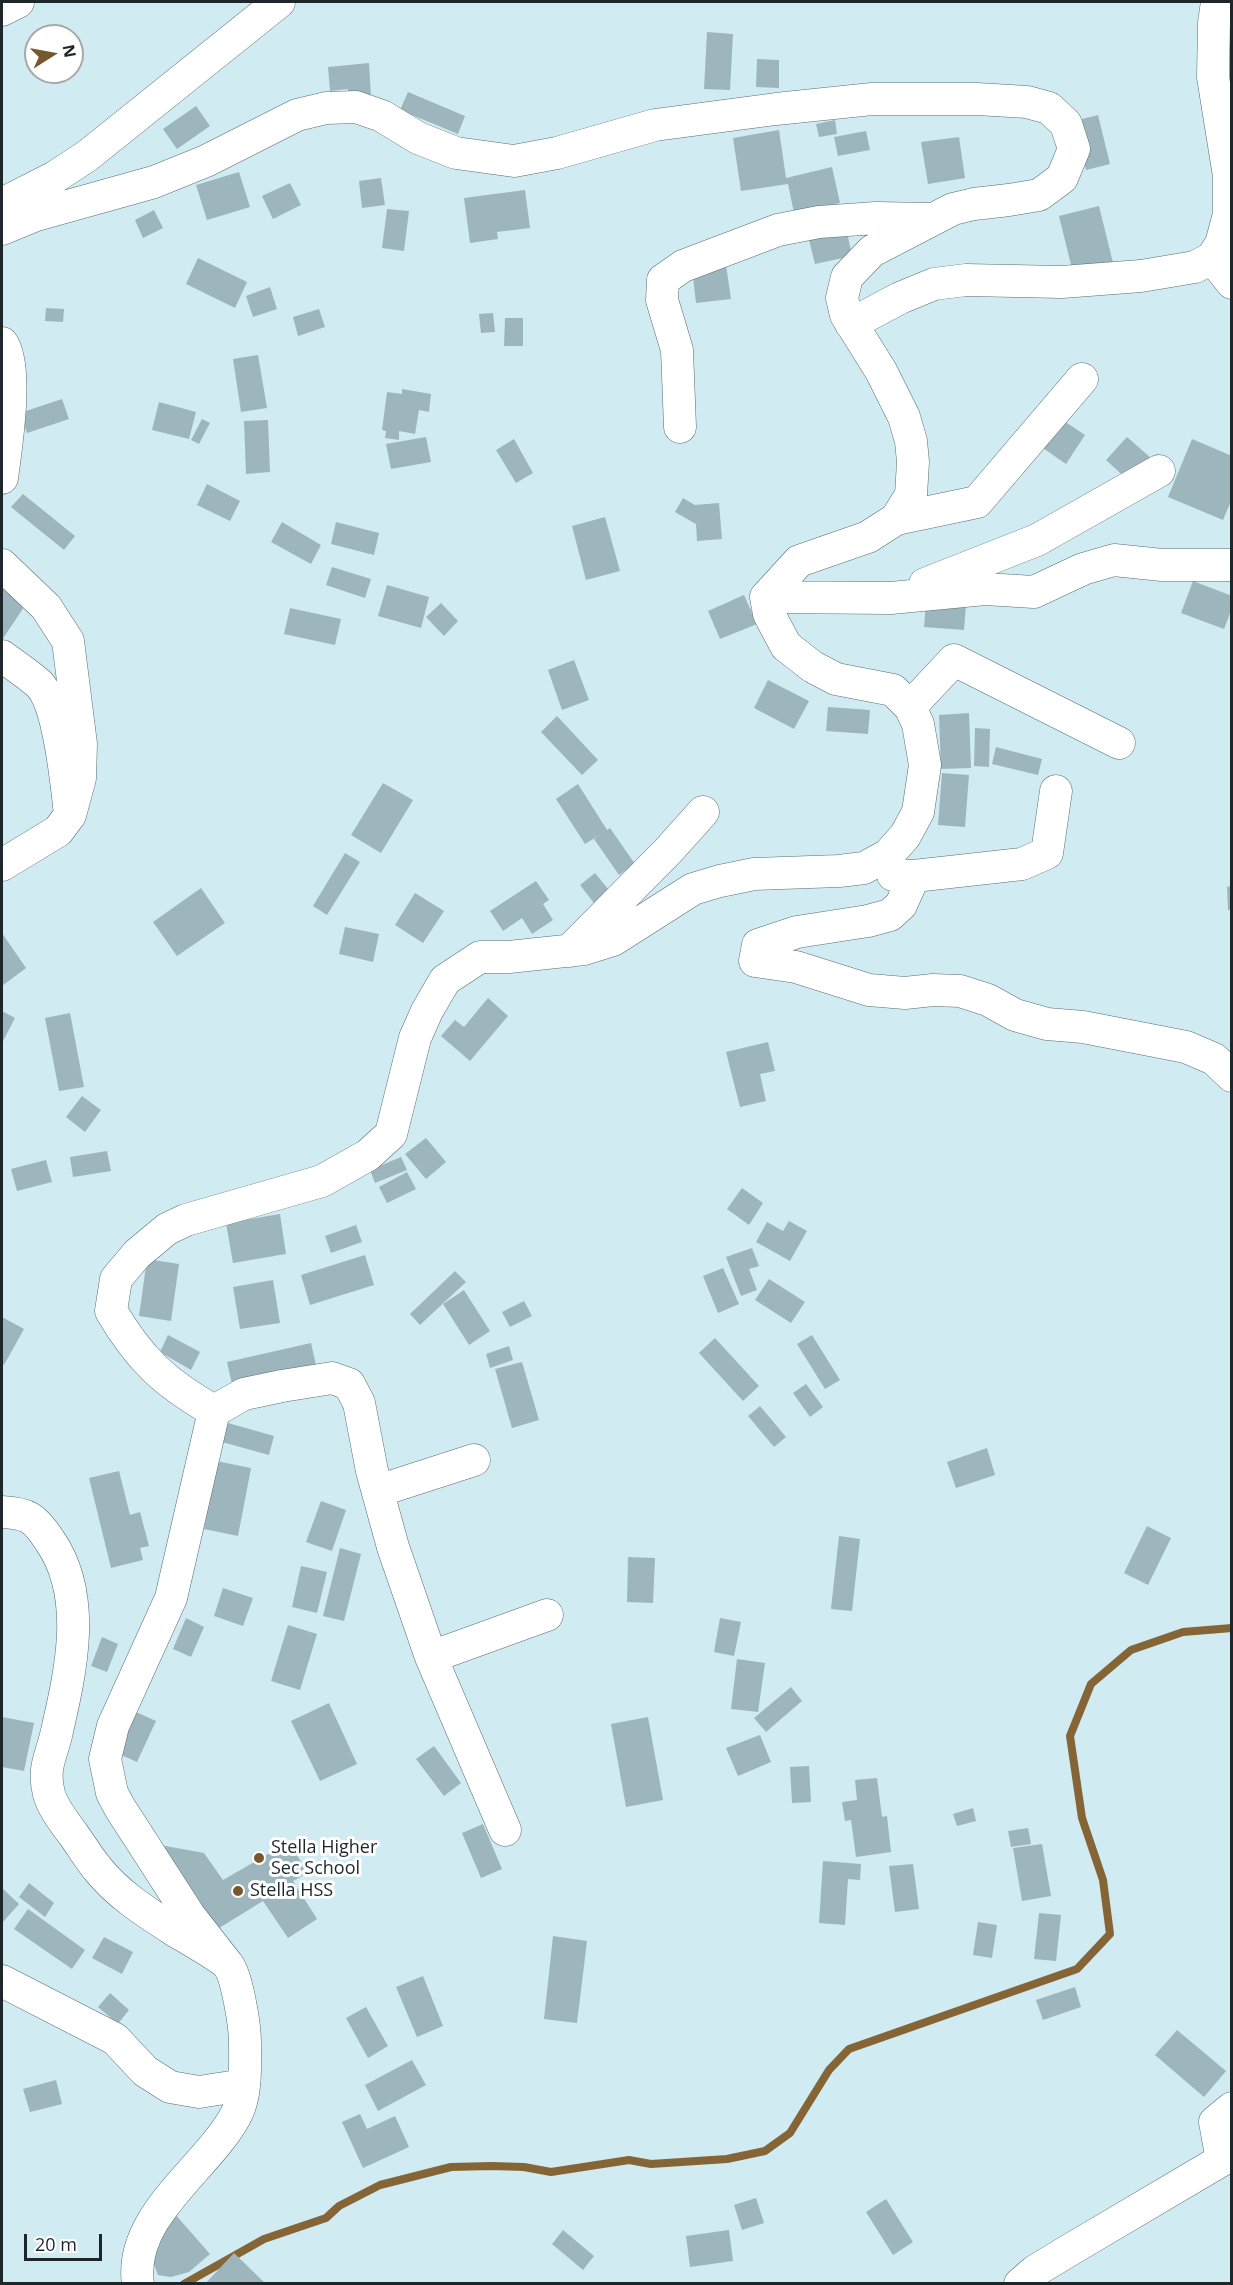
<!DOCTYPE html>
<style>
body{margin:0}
#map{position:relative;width:1233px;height:2285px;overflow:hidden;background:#d1ebf2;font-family:"Open Sans",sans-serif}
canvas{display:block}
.frame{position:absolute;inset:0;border:3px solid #1d272a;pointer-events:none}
.north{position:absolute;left:24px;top:24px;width:60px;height:60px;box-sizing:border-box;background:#fff;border:2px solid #a5a9aa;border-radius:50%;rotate:79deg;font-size:16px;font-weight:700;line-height:24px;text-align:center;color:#1d272a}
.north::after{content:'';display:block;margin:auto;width:21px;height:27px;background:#77572d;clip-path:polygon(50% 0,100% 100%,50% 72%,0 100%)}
.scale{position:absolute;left:24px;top:2234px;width:78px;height:27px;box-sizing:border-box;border:3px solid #1d272a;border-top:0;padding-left:8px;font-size:18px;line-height:21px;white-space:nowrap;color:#1d272a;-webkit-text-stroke:4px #fff;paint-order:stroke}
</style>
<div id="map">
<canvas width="1233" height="2285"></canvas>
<div class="frame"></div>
<div class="north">N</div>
<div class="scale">20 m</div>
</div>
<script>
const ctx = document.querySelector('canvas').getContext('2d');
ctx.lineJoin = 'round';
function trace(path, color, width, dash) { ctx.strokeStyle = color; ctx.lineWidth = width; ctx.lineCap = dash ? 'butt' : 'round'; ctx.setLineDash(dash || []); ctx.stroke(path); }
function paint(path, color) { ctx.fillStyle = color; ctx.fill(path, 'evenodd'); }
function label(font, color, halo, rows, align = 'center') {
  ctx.font = font + ' "Open Sans",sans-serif'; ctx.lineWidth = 6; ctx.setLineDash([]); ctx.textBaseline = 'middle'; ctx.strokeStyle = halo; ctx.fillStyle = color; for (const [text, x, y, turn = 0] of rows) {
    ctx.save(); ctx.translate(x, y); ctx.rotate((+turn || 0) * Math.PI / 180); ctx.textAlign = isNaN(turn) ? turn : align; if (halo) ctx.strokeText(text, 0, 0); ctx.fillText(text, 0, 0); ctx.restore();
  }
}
trace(new Path2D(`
 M 184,2284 L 264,2239 L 326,2218 L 339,2206 L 380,2185 L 451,2167 L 492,2166 L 524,2167 L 551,2172 L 629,2160 L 651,2164 L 727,2159 L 765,2151 L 790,2133 L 829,2070 L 849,2049 L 1077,1969 L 1110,1934 L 1103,1880 L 1082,1818 L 1070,1736 L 1091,1684 L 1131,1650 L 1183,1632 L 1232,1628`), '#856536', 8);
paint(new Path2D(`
 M 707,32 L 733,34 L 730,90 L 704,89 Z
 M 757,59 L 779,60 L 779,88 L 756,87 Z
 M 369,63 L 371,96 L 349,98 L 348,89 L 330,91 L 328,67 Z
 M 408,92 L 465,116 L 458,134 L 400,110 Z
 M 196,106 L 210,126 L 177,149 L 163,129 Z
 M 1098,115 L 1110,164 L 1086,170 L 1074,121 Z
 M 835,120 L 837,134 L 819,137 L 816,124 Z
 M 779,130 L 786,178 L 832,167 L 840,203 L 794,213 L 788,184 L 741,191 L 733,138 Z
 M 866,131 L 870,150 L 838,156 L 834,137 Z
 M 959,137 L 965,178 L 928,184 L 921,142 Z
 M 239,172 L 250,207 L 207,220 L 196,185 Z
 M 381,178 L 385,205 L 362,208 L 359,181 Z
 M 290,183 L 301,205 L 273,219 L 262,196 Z
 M 525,190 L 530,228 L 497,232 L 498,239 L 470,243 L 464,198 Z
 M 1099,206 L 1113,263 L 1073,273 L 1059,216 Z
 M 387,209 L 409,211 L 404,251 L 382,248 Z
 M 154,210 L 163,228 L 143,238 L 135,220 Z
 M 847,232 L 852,256 L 815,264 L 809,240 Z
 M 198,258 L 247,282 L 235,308 L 186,284 Z
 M 726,265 L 731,299 L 696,303 L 692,269 Z
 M 270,287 L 277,309 L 253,317 L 246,296 Z
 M 46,308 L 64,309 L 63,322 L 45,321 Z
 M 319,309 L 325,327 L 298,336 L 293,317 Z
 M 493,313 L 495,332 L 481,333 L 479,314 Z
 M 505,318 L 523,318 L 523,346 L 504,346 Z
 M 258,355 L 267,408 L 241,412 L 233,359 Z
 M 402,389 L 431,394 L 429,412 L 419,410 L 415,434 L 399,431 L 399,440 L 385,438 L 386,431 L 382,430 L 387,392 L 402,394 Z
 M 62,399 L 69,419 L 27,433 L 20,413 Z
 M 159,402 L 196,412 L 189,439 L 152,430 Z
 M 202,419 L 210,423 L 199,444 L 191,440 Z
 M 268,420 L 270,472 L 246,474 L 244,421 Z
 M 1064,421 L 1085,435 L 1066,464 L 1037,444 Z
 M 426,437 L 431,462 L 391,469 L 386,444 Z
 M 1127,437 L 1151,458 L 1130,482 L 1106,460 Z
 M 514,439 L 533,473 L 516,483 L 496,450 Z
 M 1192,439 L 1232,456 L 1232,499 L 1223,520 L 1168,497 Z
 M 207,484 L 240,501 L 230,521 L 197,505 Z
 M 23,494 L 75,536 L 64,550 L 11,507 Z
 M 683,498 L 695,505 L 719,503 L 722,539 L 697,541 L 696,524 L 675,512 Z
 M 605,517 L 620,571 L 586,580 L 572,526 Z
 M 282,522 L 321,545 L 311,564 L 271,542 Z
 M 336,522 L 379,533 L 374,555 L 331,544 Z
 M 332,567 L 371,579 L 365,598 L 326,585 Z
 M 1193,581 L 1232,596 L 1232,608 L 1224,629 L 1181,613 Z
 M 387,585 L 429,597 L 421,628 L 378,616 Z
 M 2,588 L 26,604 L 2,640 Z
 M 744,595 L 757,624 L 720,639 L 708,611 Z
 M 926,602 L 966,605 L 964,630 L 924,627 Z
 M 441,603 L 458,621 L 444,636 L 426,617 Z
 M 290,608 L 341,619 L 335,645 L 284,634 Z
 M 574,660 L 589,700 L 562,710 L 548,670 Z
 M 768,680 L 809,701 L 794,729 L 754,708 Z
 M 828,707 L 870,710 L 868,734 L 826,731 Z
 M 969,713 L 971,768 L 941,769 L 939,715 Z
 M 557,716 L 598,760 L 582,775 L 541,732 Z
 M 975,728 L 990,729 L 989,767 L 974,766 Z
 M 996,747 L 1042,759 L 1038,775 L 992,764 Z
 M 942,773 L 969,775 L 965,827 L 938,825 Z
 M 383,783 L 413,800 L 381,853 L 351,835 Z
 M 578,784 L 607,830 L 610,828 L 635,864 L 619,875 L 594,839 L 601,834 L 585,844 L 556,799 Z
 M 345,853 L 360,862 L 327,915 L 313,906 Z
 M 595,873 L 613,895 L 597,907 L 580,885 Z
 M 536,881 L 549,900 L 543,904 L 553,920 L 532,934 L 522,918 L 503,931 L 490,911 Z
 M 1232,886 L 1232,910 L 1228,910 L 1227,887 Z
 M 201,888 L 225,923 L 177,956 L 153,922 Z
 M 415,893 L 444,911 L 423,943 L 395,925 Z
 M 345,927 L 379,934 L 373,962 L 339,954 Z
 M 2,933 L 26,968 L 2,986 Z
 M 488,998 L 508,1016 L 470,1061 L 441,1036 L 455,1020 L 464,1027 Z
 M 2,1011 L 15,1018 L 2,1043 Z
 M 70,1013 L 84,1087 L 59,1091 L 45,1018 Z
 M 768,1042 L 775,1071 L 760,1074 L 766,1101 L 740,1107 L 726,1052 Z
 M 82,1096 L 101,1110 L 85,1132 L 66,1117 Z
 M 426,1138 L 446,1162 L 426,1179 L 405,1154 Z
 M 107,1151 L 111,1171 L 73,1177 L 70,1157 Z
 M 401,1157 L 407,1170 L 375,1183 L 370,1170 Z
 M 46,1160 L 52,1182 L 17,1191 L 11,1169 Z
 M 407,1172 L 416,1189 L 387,1203 L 379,1187 Z
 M 742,1188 L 763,1203 L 749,1225 L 727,1209 Z
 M 280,1214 L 286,1254 L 233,1263 L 226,1223 Z
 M 789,1221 L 807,1231 L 790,1261 L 756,1242 L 767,1222 L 783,1231 Z
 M 356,1225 L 362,1242 L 331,1253 L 325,1236 Z
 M 752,1248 L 759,1266 L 749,1269 L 757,1290 L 741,1296 L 726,1257 Z
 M 365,1255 L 374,1285 L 310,1305 L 301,1275 Z
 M 147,1259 L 179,1264 L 171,1321 L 139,1316 Z
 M 723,1268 L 739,1304 L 718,1313 L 703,1276 Z
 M 455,1271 L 466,1282 L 420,1325 L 410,1314 Z
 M 769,1279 L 805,1302 L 791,1323 L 755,1300 Z
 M 273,1280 L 280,1323 L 240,1329 L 233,1287 Z
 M 464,1290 L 490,1331 L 469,1345 L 443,1304 Z
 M 524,1301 L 532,1316 L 510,1327 L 502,1312 Z
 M 2,1317 L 24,1329 L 4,1365 L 2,1363 Z
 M 168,1335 L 200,1352 L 191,1370 L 160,1352 Z
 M 812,1335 L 840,1380 L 825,1389 L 797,1344 Z
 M 715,1338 L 759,1386 L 743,1401 L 699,1353 Z
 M 311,1343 L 318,1374 L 234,1393 L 227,1362 Z
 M 509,1346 L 513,1360 L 490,1368 L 486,1354 Z
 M 522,1362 L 539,1420 L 512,1428 L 495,1369 Z
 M 806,1384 L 823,1407 L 810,1417 L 793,1393 Z
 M 760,1406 L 786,1437 L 774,1447 L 748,1416 Z
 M 228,1423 L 274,1436 L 269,1455 L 222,1442 Z
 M 987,1448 L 995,1475 L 956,1488 L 947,1462 Z
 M 216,1461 L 251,1468 L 238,1536 L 204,1529 Z
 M 119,1471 L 130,1515 L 140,1512 L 149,1546 L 140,1548 L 143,1560 L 111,1568 L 89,1478 Z
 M 321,1501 L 346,1510 L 332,1551 L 306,1542 Z
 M 1147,1526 L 1171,1538 L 1148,1585 L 1124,1573 Z
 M 839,1536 L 860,1539 L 852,1611 L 831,1609 Z
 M 340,1548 L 361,1554 L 344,1621 L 323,1616 Z
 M 628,1557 L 655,1558 L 653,1603 L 627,1602 Z
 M 301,1566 L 327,1572 L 317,1613 L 292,1607 Z
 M 223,1588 L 253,1598 L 243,1626 L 214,1616 Z
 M 186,1618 L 204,1627 L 191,1657 L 173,1649 Z
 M 720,1618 L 741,1622 L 734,1656 L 714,1652 Z
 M 288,1625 L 317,1634 L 300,1690 L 271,1681 Z
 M 102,1637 L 118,1644 L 107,1672 L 91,1666 Z
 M 737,1659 L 765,1663 L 758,1712 L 731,1709 Z
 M 791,1687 L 802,1701 L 766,1732 L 754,1718 Z
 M 329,1703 L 357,1764 L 320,1781 L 291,1721 Z
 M 136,1712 L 156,1721 L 137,1762 L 117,1753 Z
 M 2,1717 L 34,1723 L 24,1771 L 2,1767 Z
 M 648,1717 L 663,1800 L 626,1807 L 611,1724 Z
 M 760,1735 L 771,1762 L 738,1776 L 726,1748 Z
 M 434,1746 L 461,1783 L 444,1796 L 416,1759 Z
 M 809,1766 L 811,1802 L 792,1803 L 790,1767 Z
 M 877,1778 L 882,1817 L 887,1816 L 891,1852 L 856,1857 L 851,1820 L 845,1821 L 842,1802 L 857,1800 L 855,1780 Z
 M 973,1808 L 976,1821 L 957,1826 L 953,1814 Z
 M 483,1824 L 502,1869 L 481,1878 L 462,1833 Z
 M 1028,1828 L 1031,1844 L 1011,1847 L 1008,1831 Z
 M 289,1842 L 308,1873 L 293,1881 L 317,1919 L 288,1938 L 263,1901 L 211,1933 L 160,1845 L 204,1853 L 223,1880 Z
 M 1042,1844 L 1051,1896 L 1022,1901 L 1013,1848 Z
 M 823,1861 L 861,1864 L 860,1880 L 848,1879 L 845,1925 L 819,1923 Z
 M 913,1864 L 919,1909 L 895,1912 L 889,1866 Z
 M 29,1883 L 54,1903 L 45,1917 L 19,1897 Z
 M 2,1888 L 19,1904 L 2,1923 Z
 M 28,1909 L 85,1950 L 72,1969 L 14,1929 Z
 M 1039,1913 L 1061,1915 L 1056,1961 L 1034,1959 Z
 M 978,1922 L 997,1925 L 992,1958 L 973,1955 Z
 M 553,1936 L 587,1941 L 577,2023 L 544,2019 Z
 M 104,1937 L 133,1952 L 122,1974 L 92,1958 Z
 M 423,1976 L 443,2026 L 417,2037 L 396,1987 Z
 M 1075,1987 L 1081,2007 L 1043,2020 L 1036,2000 Z
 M 110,1993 L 129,2010 L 118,2024 L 98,2007 Z
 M 366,2007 L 388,2046 L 368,2058 L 346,2018 Z
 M 1177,2030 L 1226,2071 L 1204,2097 L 1155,2055 Z
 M 412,2060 L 426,2085 L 378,2111 L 365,2085 Z
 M 56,2080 L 62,2104 L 30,2112 L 23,2089 Z
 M 360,2114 L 367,2129 L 395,2116 L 409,2147 L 363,2168 L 342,2122 Z
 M 756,2198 L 764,2223 L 742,2230 L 734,2205 Z
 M 886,2199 L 913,2242 L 893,2255 L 866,2212 Z
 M 174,2213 L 210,2254 L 189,2272 L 171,2277 L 158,2275 L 153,2262 L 156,2247 Z
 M 563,2230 L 594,2256 L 583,2270 L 552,2244 Z
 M 729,2230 L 733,2261 L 690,2267 L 686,2236 Z
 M 234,2253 L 266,2284 L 205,2284 Z`), '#9db6bd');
const minor = new Path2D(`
 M 2,10 L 18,2
 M 2,204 L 55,177 L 87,156 L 279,2
 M 2,229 L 36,215 L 154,182 L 206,161 L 297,115 L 326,108 L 356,107 L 382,116 L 418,138 L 456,153 L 514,161 L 557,153 L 655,125 L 776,109 L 872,99 L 977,99 L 1027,102 L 1049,108 L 1066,124 L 1074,149 L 1062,178 L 1039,195 L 1009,200 L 974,204 L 953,209 L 872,251 L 847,277 L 842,298 L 846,315 L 881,371 L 904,417 L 911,441 L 913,462 L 911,495 L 896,519 L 868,537 L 799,561 L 766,597 L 769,614 L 786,646 L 813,667 L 836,679 L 893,690 L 910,707 L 918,724 L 925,765 L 918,812 L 905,836 L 888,855 L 864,868 L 839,871 L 754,874 L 720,881 L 693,889 L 613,940 L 584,949 L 509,957 L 480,957 L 445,980 L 427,1011 L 415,1038 L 391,1134 L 368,1155 L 322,1181 L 186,1220 L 167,1229 L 137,1254 L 116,1279 L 111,1311 C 140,1360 165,1383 214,1411 L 171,1598 L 113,1726 L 105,1759 L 112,1793 L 120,1808 L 189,1915 L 228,1965
 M 1212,258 L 1232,283
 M 851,324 L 900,298 L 934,284 L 966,280 L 1062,282 L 1141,276 L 1195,267 L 1212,258 L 1221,244 L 1229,214 L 1229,176 L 1213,77 L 1214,23 L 1217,2
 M 2,343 C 19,366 6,448 2,478
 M 680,427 L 677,350 L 662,300 L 663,280 L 683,266 L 778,230 L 819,222 L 876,218 L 931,219
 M 896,519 L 977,502 L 1082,379
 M 2,565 L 46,607 L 68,641 L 81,744 L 80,778 L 70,815
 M 925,584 L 1037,540 L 1159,471
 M 766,597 L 891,598 L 985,589 L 1034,592 L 1083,569 L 1114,560 L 1162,565 L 1232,565
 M 2,656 C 14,665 28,674 39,684 C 59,704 67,786 70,815 L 58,831 L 2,865
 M 910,707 L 954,660 L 1119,743
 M 893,875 L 914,876 L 1022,864 L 1047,853 L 1056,791
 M 914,876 L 901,905 L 890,915 L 868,921 L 797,932 L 758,945 L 755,961 L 796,967 L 869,990 L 905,993 L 933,990 L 960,991 L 988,1000 L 1015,1015 L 1047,1024 L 1083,1027 L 1186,1047 L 1214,1059 L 1232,1076
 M 569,951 L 668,851 L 703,812
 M 214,1411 L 244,1394 L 282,1386 L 332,1378 L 349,1384 L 359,1403 L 372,1471 L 393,1547 L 431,1657 L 505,1830
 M 378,1491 L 474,1460
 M 2,1512 C 28,1513 35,1518 50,1541 C 88,1596 71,1670 57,1731 C 52,1756 42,1766 49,1794 C 53,1808 64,1822 73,1834 C 81,1845 88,1857 97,1868 C 118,1895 149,1914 177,1932 C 187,1938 222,1958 228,1965 C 237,1976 245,2026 245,2042 C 245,2064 247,2095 236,2115 C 207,2169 128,2216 138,2284
 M 431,1657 L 547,1615
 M 2,1981 L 115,2039 L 145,2071 L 170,2087 L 199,2092 L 244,2085
 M 1020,2284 L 1035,2271 L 1068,2251 L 1222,2160 L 1215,2122 L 1232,2108`);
trace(minor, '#566d73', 33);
trace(minor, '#fff', 32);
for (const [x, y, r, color] of [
 [259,1858,6,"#77572d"],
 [238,1891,6,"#77572d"]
]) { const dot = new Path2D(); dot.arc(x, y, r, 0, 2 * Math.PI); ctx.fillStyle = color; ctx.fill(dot); trace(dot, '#fff', 2); }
label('18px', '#1d272a', '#fff', [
 ["Stella Higher",271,1848],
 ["Sec School",271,1869],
 ["Stella HSS",250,1891]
], 'left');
</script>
